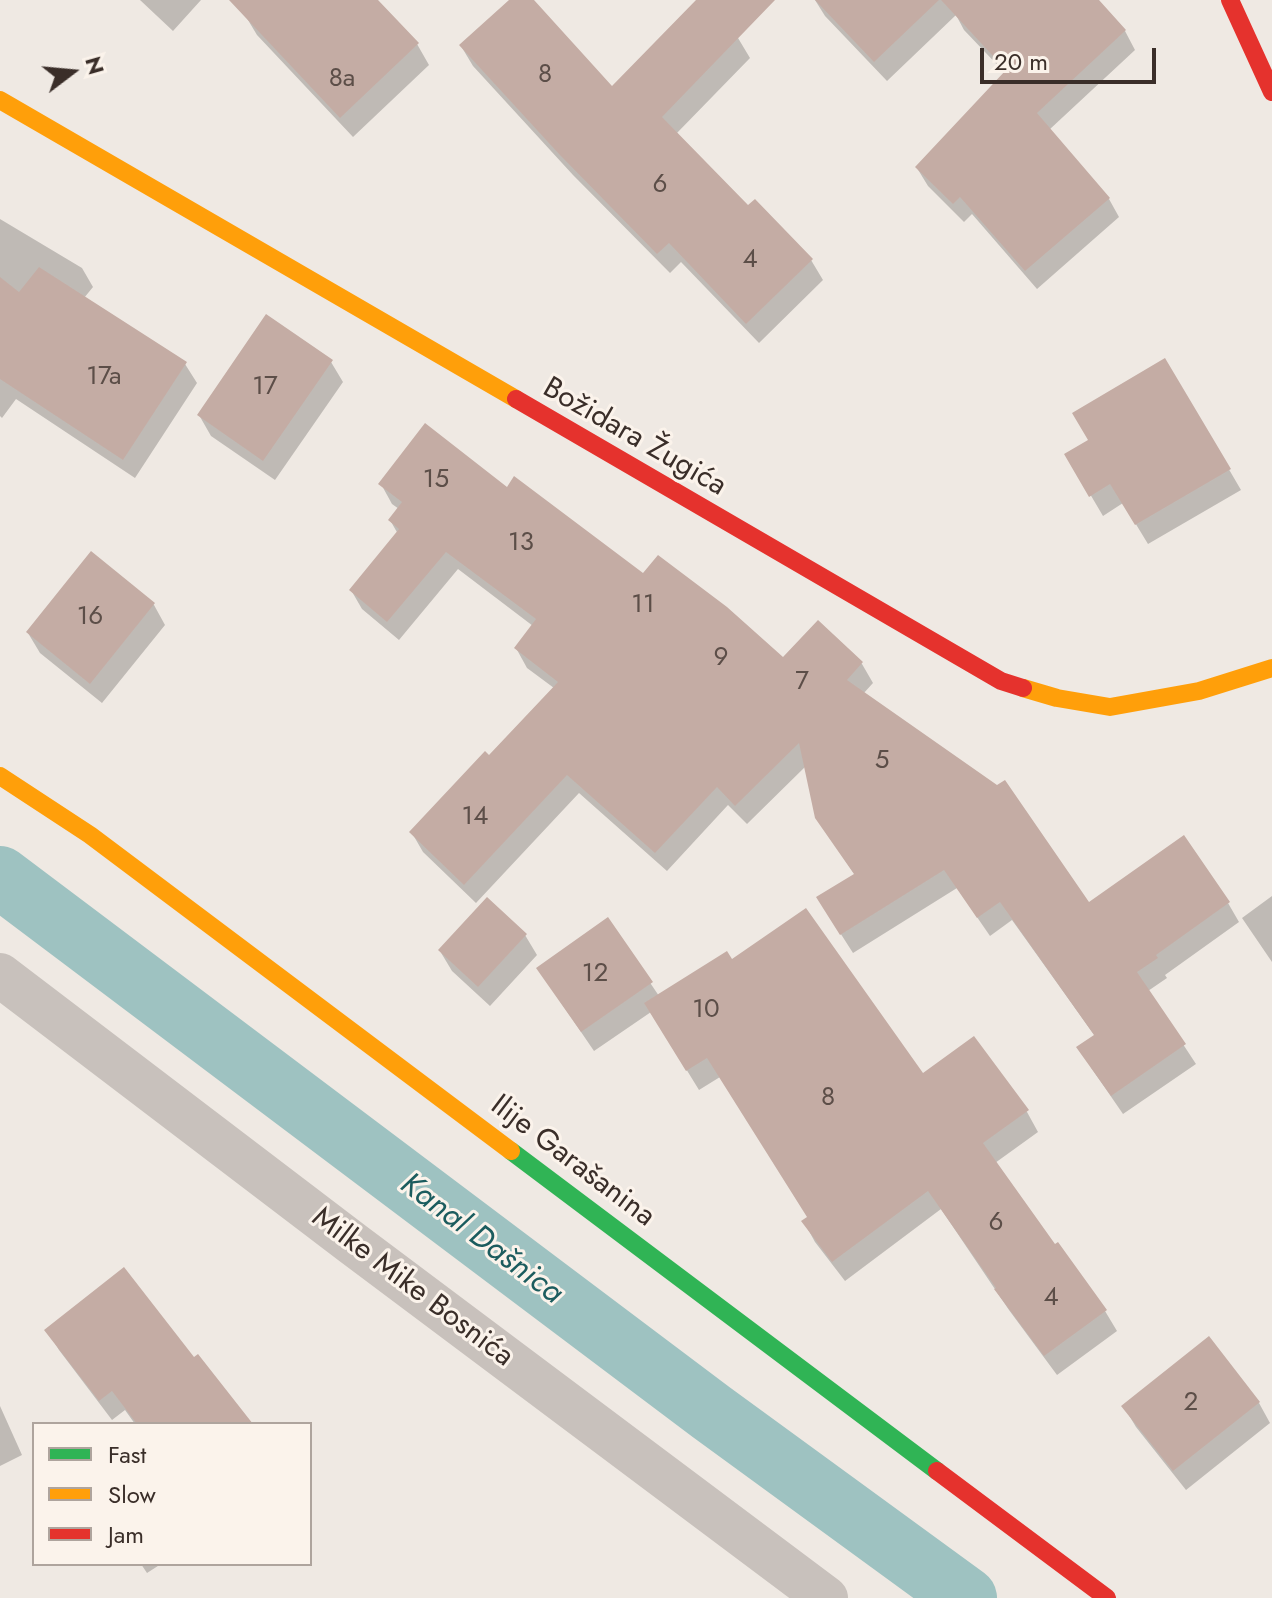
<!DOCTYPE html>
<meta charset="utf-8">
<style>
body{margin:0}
#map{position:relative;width:1272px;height:1598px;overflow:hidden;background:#efe9e3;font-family:Jost,sans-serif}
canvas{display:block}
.legend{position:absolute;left:32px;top:1422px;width:280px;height:144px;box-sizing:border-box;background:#fbf3eb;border:2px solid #aea49d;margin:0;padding:10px 14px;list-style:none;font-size:24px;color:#3a2e29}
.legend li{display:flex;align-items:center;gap:16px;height:40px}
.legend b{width:40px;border:2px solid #aea49d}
.north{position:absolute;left:32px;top:32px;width:80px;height:80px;-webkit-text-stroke:6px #fbf3eb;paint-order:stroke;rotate:74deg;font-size:22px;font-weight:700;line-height:32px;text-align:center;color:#3a2e29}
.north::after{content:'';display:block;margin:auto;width:28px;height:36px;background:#3a2e29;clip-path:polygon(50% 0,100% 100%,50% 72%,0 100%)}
.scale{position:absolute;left:980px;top:48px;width:176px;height:36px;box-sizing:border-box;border:4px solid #3a2e29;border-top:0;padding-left:10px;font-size:24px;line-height:28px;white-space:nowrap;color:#3a2e29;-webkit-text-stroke:6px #fbf3eb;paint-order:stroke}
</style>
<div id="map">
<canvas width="1272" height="1598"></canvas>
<ul class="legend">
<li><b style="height:10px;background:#30b455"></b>Fast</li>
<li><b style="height:10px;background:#ff9f0a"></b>Slow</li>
<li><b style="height:10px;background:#e5322d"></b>Jam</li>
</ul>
<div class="north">N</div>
<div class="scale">20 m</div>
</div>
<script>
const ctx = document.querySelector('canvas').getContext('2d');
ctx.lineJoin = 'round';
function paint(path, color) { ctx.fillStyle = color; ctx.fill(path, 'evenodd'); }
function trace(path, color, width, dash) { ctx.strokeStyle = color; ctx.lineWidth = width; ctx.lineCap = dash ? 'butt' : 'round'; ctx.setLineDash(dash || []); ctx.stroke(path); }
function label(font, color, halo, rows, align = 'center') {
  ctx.font = font + ' Jost,sans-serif'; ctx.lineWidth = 6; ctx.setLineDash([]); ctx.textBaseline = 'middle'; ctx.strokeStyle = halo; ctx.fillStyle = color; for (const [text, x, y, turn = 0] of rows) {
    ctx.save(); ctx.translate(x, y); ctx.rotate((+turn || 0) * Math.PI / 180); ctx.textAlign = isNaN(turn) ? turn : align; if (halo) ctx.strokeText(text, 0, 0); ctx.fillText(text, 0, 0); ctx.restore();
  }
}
paint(new Path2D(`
 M 140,0 L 201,0 L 173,31 Z
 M 261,0 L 375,0 L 417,44 L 429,65 L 353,137 L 257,35 L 245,15 Z
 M 511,0 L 531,0 L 612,89 L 699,0 L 738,38 L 750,58 L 676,134 L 748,208 L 811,260 L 823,280 L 759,343 L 681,262 L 670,273 L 573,175 L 473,66 L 461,46 Z
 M 815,0 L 1096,0 L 1125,31 L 1135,50 L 1049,130 L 1109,199 L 1119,217 L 1037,289 L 972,214 L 964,222 L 928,186 L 917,168 L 1005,73 L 964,30 L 956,15 L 887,81 L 825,16 Z
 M 0,219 L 82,268 L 93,287 L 84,298 L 185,364 L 197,383 L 135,478 L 16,399 L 2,418 L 0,416 Z
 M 1165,360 L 1241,490 L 1148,544 L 1123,503 L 1103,516 L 1067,455 L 1091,441 Z
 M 331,362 L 343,382 L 275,480 L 211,436 L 199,415 Z
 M 381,484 L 507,490 L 783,660 L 818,623 L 862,664 L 873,683 L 863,694 L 1089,905 L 1228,903 L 1239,922 L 1165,975 L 1167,978 L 1148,991 L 1196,1064 L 1123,1114 L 1090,1066 L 1095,1036 L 1012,920 L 990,936 L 957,888 L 853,953 L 830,917 L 855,875 L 817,818 L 806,766 L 747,824 L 728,805 L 667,871 L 579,793 L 476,903 L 423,852 L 412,833 L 489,758 L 554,688 L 527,668 L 516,648 L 533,626 L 458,569 L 399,640 L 362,609 L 351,590 L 398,534 L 390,520 L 399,509 L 392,504 Z
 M 91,554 L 154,605 L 165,625 L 102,703 L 40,653 L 28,633 Z
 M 1272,896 L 1272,962 L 1242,918 Z
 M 608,920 L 659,996 L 731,962 L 922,1076 L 973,1039 L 1027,1112 L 1038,1132 L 995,1163 L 1054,1247 L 1105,1311 L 1117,1331 L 1057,1375 L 1009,1310 L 941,1209 L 845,1281 L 815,1242 L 804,1222 L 809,1218 L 720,1077 L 699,1090 L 651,1012 L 594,1051 L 551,988 Z
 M 525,935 L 537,955 L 490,1006 L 452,971 L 440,951 Z
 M 47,1330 L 249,1424 L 135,1424 L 125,1410 L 112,1420 L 59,1350 Z
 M 1209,1339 L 1259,1403 L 1270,1423 L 1186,1490 L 1136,1427 L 1124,1407 Z
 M 0,1406 L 22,1455 L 0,1466 Z
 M 141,1564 L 161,1564 L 147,1573 Z`), '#0003');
trace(new Path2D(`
 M 0,877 L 711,1412 L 966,1598`), '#9ec2c1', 62);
paint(new Path2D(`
 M 229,0 L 378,0 L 419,43 L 340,118 Z
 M 509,0 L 534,0 L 612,86 L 696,0 L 775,0 L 662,117 L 748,205 L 755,199 L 813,259 L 746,324 L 669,243 L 657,254 L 559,154 L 459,45 Z
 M 815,0 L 939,0 L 874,62 Z
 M 941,0 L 1099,0 L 1126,30 L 1037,113 L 1110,198 L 1025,271 L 960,197 L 953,204 L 915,167 L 1006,70 Z
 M 39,267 L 187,362 L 123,460 L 0,379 L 0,277 L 19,292 Z
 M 266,314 L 333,360 L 263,461 L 197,415 Z
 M 1165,358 L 1231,469 L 1135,525 L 1110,484 L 1089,497 L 1064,454 L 1088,440 L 1072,413 Z
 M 425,423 L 507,487 L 514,476 L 643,573 L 658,555 L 727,607 L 783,657 L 818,620 L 863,662 L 847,680 L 997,785 L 1005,780 L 1089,902 L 1184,835 L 1230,902 L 1156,955 L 1158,958 L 1137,972 L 1186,1044 L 1111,1096 L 1076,1047 L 1094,1035 L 1000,902 L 977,918 L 944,870 L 840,935 L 816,897 L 854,874 L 815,818 L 799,743 L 735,806 L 717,787 L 655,853 L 567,775 L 464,885 L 409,832 L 485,751 L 489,755 L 558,682 L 514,648 L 536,619 L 446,552 L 387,622 L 349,590 L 399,529 L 388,520 L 402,502 L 378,484 Z
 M 91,551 L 155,603 L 90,684 L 26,632 Z
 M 487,897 L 527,934 L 478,987 L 438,950 Z
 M 806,908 L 923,1073 L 974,1036 L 1029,1110 L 983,1143 L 1055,1244 L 1058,1242 L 1107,1310 L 1044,1356 L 994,1289 L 996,1288 L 928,1191 L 832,1262 L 801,1221 L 807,1217 L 707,1058 L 686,1071 L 644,1003 L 727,951 L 732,959 Z
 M 608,917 L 653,982 L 581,1032 L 536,968 Z
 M 124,1267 L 194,1357 L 198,1354 L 253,1424 L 137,1424 L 112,1391 L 99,1401 L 44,1330 Z
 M 1209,1336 L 1260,1402 L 1173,1471 L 1121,1406 Z`), '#c4aca4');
trace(new Path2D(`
 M 0,975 L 352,1243 L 826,1598`), '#c8c1bc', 44);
trace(new Path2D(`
 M 511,1151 L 937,1471`), '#30b455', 18);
trace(new Path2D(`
 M 0,100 L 516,399
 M 1023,688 L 1057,698 L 1110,707 L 1199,691 L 1272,668
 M 0,776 L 90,835 L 511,1151`), '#ff9f0a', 18);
trace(new Path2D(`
 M 1230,0 L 1272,92
 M 516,399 L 1001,681 L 1023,688
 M 937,1471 L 1107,1598`), '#e5322d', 18);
label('26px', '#5c4e48', null, [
 ["8",545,76],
 ["8a",342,80],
 ["6",660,186],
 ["4",750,261],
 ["17a",104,378],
 ["17",265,388],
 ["15",436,481],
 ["13",521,544],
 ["11",643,606],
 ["16",90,618],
 ["9",721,659],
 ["7",802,683],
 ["5",882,762],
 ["14",475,818],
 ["12",595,975],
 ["10",706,1011],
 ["8",828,1099],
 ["6",996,1224],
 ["4",1051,1299],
 ["2",1191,1404]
]);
label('30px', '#3a2e29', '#fbf3eb', [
 ["Božidara Žugića",634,438,30],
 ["Ilije Garašanina",572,1162,37],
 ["Milke Mike Bosnića",412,1288,37]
]);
label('italic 32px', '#1c5c5e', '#fbf3eb', [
 ["Kanal Dašnica",481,1240,37]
]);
</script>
